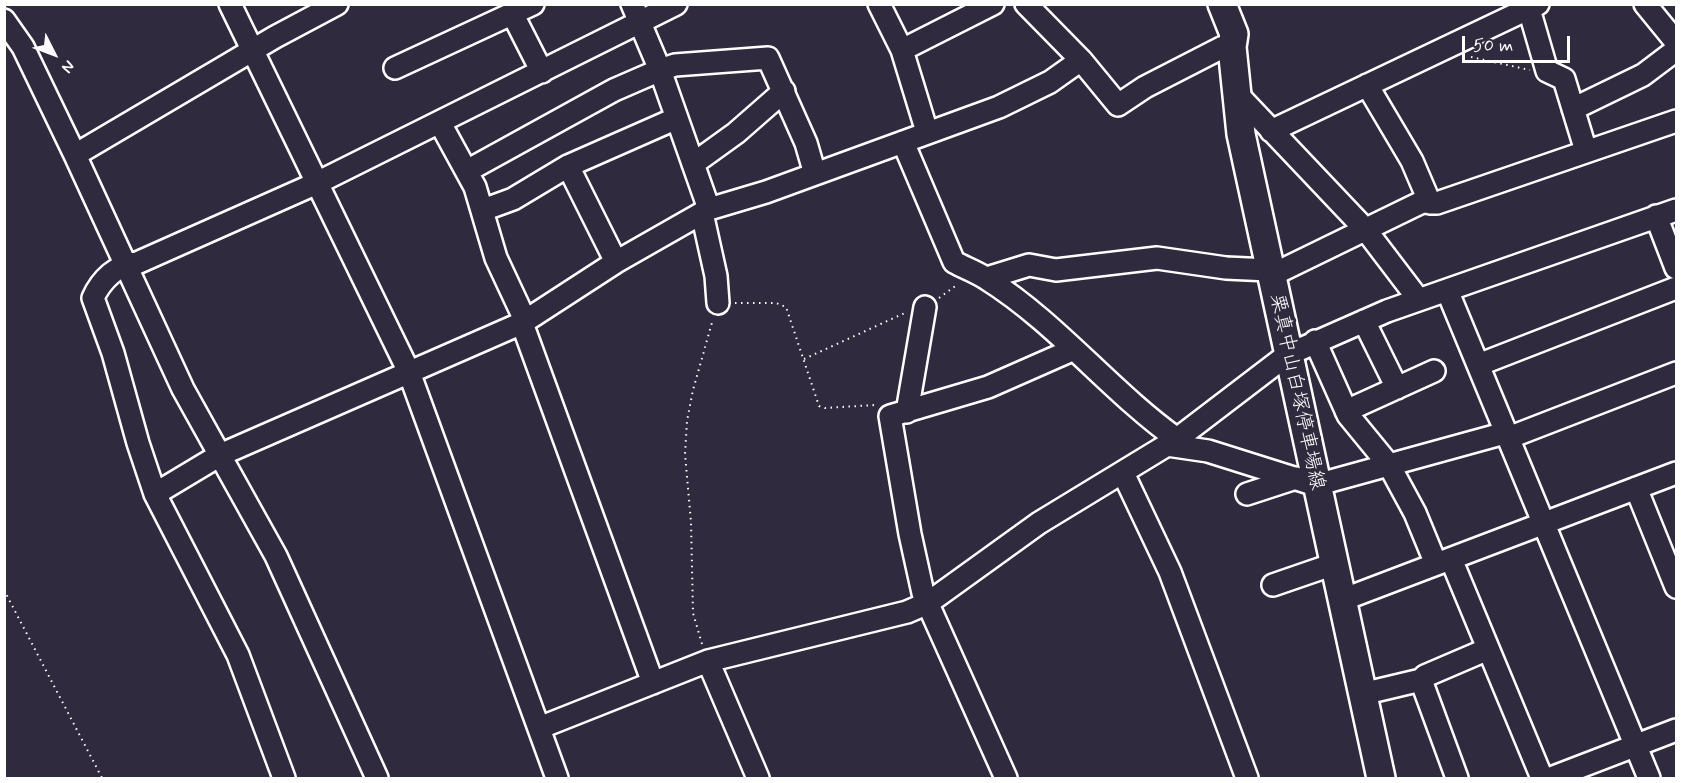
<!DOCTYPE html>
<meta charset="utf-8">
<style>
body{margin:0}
#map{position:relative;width:1681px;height:783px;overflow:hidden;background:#2f2a3d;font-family:Mynerve,sans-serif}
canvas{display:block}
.frame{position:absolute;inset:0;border:6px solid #fff;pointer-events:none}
.north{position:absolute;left:24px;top:24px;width:60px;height:60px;-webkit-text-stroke:4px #2f2a3d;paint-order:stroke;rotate:132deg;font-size:16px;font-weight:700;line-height:24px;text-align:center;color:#fff}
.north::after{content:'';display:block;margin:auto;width:21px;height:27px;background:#fff;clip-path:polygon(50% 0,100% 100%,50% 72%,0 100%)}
.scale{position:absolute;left:1462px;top:36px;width:108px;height:27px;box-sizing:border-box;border:3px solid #fff;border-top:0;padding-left:8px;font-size:18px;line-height:21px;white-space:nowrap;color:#fff;-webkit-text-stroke:4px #2f2a3d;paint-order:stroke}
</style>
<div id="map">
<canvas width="1681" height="783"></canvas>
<div class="frame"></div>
<div class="north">N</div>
<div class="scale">50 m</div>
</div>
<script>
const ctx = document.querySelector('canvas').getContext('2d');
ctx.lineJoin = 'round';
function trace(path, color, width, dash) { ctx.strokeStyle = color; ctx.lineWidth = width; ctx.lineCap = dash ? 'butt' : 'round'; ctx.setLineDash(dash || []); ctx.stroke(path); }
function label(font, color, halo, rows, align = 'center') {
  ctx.font = font + ' Mynerve,"Klee One",sans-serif'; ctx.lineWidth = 6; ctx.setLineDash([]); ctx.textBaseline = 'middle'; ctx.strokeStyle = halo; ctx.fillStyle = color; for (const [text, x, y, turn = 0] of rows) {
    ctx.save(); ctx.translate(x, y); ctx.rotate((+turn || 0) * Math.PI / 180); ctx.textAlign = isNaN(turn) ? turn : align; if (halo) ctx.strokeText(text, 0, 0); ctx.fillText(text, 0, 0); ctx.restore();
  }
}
const minor = new Path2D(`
 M 230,4 L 409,372 L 557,778
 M 632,4 L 660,70 L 675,65 L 768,58 L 806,143 L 815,174
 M 879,4 L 902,50 L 927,132
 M 1026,4 L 1081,60 L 1118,105 L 1145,87 L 1221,48 L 1232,47
 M 1645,4 L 1676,42
 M 1529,9 L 1547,71 L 1564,79 L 1586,151
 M 513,15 L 542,72
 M 4,20 L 23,47 L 75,155 L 183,389 L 276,556 L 377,778
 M 902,50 L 993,4
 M 395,68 L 533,4
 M 1367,85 L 1412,161 L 1430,203
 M 1238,95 L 1365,229 L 1419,300
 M 1573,109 L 1643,75 L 1676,50
 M 440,123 L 475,187 L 496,258 L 525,320
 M 1271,131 L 1538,4
 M 903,142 L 954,262 C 965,268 977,272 987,279 C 1057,323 1110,391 1177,439
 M 75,155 L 275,37 L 337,4
 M 693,164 L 736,133 L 784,91
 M 568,166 L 616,262
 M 467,171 L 614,90 L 660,70 L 709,209
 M 483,210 L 513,199 L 568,166 L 677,118
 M 702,213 L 716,276 L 718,303
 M 1656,216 L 1676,268
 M 1270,276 L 1422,202 L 1437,203 L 1676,121
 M 987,278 L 1029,265 L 1056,270 L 1157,258 L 1226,268 L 1269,270
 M 1447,290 L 1649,778
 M 1364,321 L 1397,388
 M 522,323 L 653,683
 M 1315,341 L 1348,415 L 1389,465 L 1415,513 L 1436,564
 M 1478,365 L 1676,288
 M 1346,411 L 1434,371
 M 907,412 L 925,307
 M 1508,438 L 1676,373
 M 1167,445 L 1208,451 L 1316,485 L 1505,433
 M 1123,473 L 1170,572 L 1247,778
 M 1636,488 L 1676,587
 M 155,494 L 220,455 L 522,323 L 616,262 L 709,209 L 766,192 L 999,107 L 1050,82 L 1081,60
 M 1247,494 L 1296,478
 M 1451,559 L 1542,778
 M 1273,585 L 1334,564
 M 1342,600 L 1676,473
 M 708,661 L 758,778
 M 1421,680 L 1425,676 L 1488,649
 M 1362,694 L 1421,680 L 1457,778
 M 539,728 L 708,661 L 907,612 L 928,603 L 1039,523 L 1177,439 L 1287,355 L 1387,311 L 1676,210
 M 284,778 L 238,655 L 155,494 L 138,443 L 113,353 L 93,298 C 101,280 117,264 137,263 L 317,183 L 676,4
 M 1006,778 L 923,593 L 910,534 L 890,416 L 988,387 L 1072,350
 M 1551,778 L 1676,730`);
const major = new Path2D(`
 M 1222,4 L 1234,34 L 1232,47 L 1241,134 L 1381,778`);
trace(minor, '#fff', 26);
trace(major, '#fff', 32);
trace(new Path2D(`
 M 1471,57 L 1530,70
 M 939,298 L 958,284
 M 735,303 L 776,303 L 786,307 L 819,406 L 825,408 L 875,405
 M 804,359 L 907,312
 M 4,590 L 102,778
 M 702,644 L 693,613 L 691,522 L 685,454 L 687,421 L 693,390 L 713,319`), '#fff', 2, [1.5, 4.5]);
trace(minor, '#2f2a3d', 21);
trace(major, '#2f2a3d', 27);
label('20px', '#fff', '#2f2a3d', [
 ["栗真中山白塚停車場線",1296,392,78]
]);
</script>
